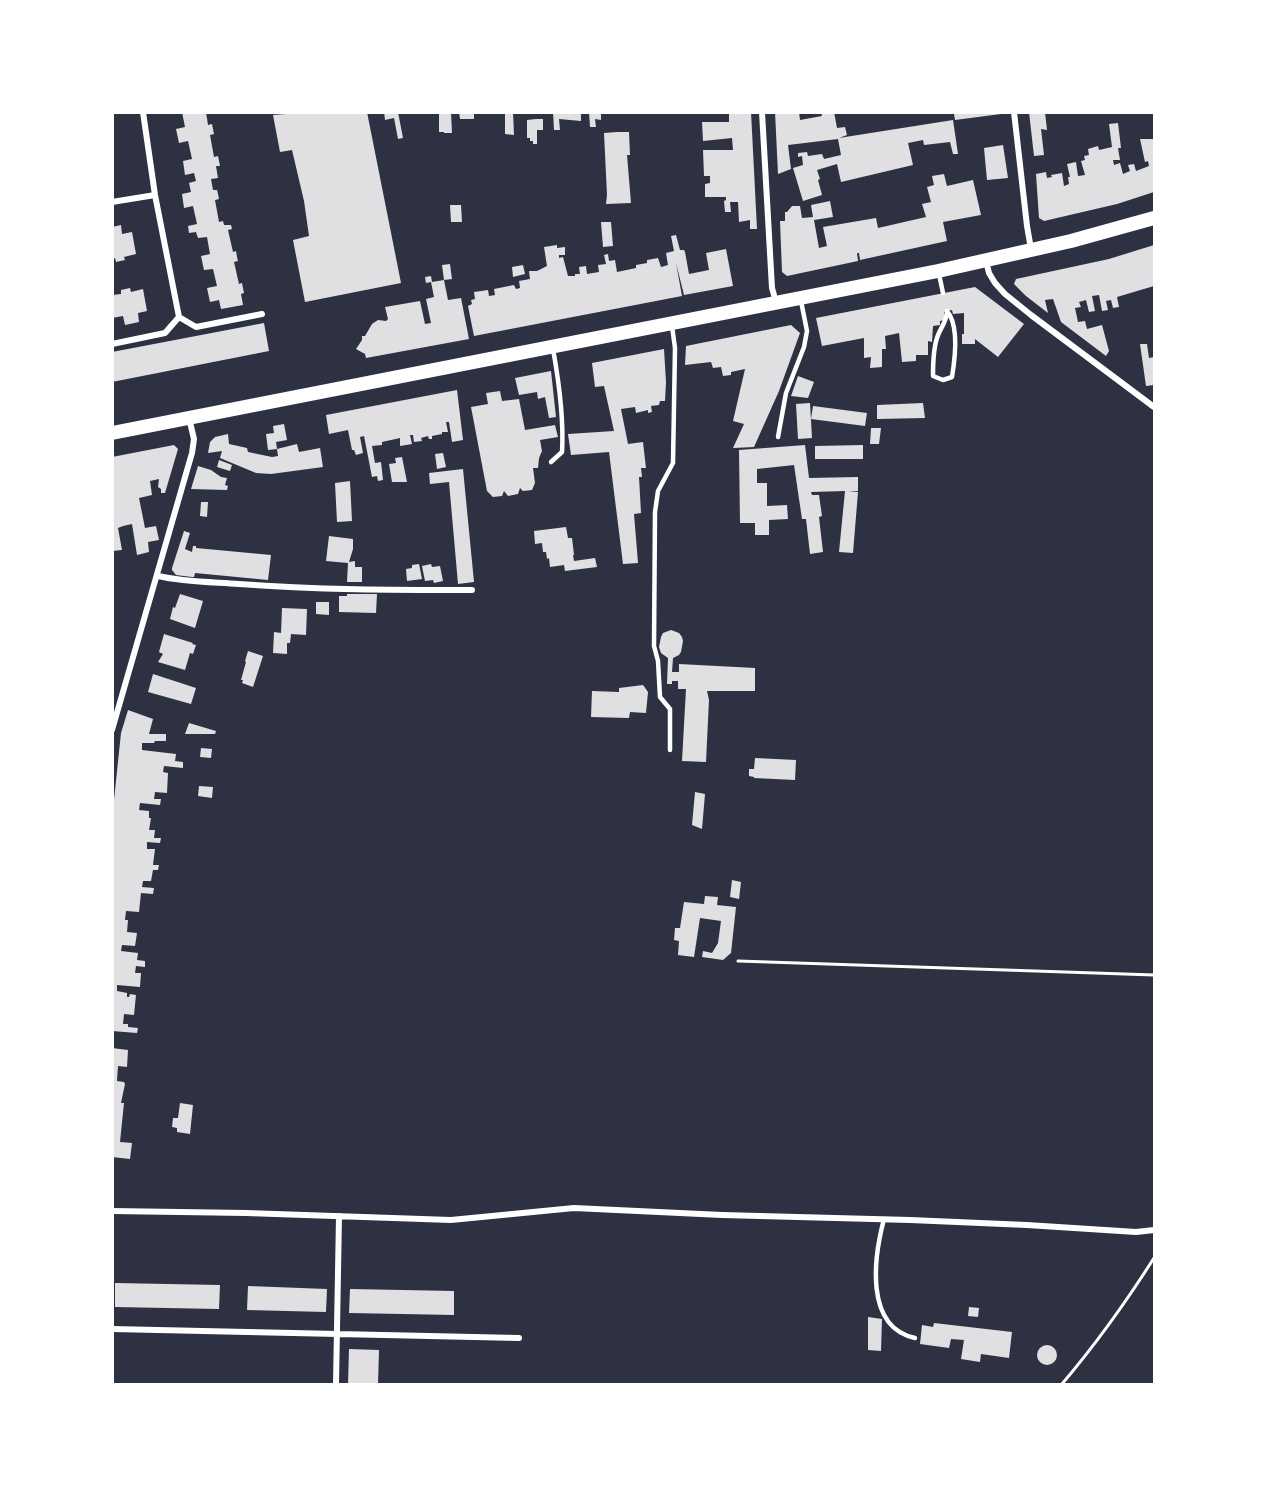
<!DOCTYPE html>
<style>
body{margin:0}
#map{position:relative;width:1267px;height:1497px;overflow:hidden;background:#2d3142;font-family:"Space Grotesk",sans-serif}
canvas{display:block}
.frame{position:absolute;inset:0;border:114px solid #fff;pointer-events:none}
</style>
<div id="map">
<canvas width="1267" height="1497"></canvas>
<div class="frame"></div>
</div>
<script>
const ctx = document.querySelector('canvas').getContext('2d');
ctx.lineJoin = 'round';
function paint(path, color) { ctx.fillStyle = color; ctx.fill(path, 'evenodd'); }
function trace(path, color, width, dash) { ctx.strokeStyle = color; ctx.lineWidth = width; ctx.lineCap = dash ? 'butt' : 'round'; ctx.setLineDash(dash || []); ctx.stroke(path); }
paint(new Path2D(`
 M 182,112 L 206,112 L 208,125 L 212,124 L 214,134 L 210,135 L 214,157 L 218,156 L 220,166 L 216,166 L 218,178 L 211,179 L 213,190 L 217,190 L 218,194 L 219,199 L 215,200 L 219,222 L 223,221 L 224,225 L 231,225 L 232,229 L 228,230 L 233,252 L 236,251 L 237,257 L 238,261 L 234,262 L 239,284 L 242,283 L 244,293 L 241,294 L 243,305 L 221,309 L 219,300 L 210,302 L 207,288 L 217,286 L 213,269 L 204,270 L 201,256 L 210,254 L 207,237 L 198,238 L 196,232 L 189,233 L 188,226 L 197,224 L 193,206 L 184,208 L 182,194 L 191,192 L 189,183 L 196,181 L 194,173 L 185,175 L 183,161 L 192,159 L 188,141 L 179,143 L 176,129 L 185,127 Z
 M 285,112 L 367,112 L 401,283 L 305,302 L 293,240 L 309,236 L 304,201 L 292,150 L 280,152 L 273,115 L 286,114 Z
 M 384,112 L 398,112 L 403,138 L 398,139 L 394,118 L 385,120 Z
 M 439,112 L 451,112 L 452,133 L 444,133 L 444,132 L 439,132 Z
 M 459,112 L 474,112 L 474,119 L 460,119 Z
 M 505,112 L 513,112 L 514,135 L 505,134 Z
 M 553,112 L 581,112 L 581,121 L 559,119 L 560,130 L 554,130 Z
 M 589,112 L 601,112 L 601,120 L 595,119 L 596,127 L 590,127 Z
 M 729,112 L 751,112 L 757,229 L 750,229 L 750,220 L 739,222 L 738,202 L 730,202 L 731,212 L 725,212 L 724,201 L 726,200 L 726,197 L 705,197 L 705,184 L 710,183 L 710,176 L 704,176 L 703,150 L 733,150 L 732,138 L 703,141 L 702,122 L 729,122 Z
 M 775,112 L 799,112 L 800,120 L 822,116 L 821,112 L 834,112 L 837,128 L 845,127 L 847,135 L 839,138 L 953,120 L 958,154 L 953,154 L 950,142 L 924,145 L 923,140 L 908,143 L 913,165 L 841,182 L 837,164 L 817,170 L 820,179 L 818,180 L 822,195 L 803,201 L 793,168 L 803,165 L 802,156 L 798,157 L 798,153 L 807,152 L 808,156 L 822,154 L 824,159 L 841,155 L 838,139 L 788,145 L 791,169 L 778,174 Z
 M 967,112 L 1001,112 L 1001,114 L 955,120 L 954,114 Z
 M 1029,112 L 1045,112 L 1047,130 L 1041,129 L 1044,155 L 1034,156 Z
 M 536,119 L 543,119 L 543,130 L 537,130 L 537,144 L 533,144 L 533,141 L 530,141 L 530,138 L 527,138 L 527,120 Z
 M 1118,123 L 1121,148 L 1118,148 L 1120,160 L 1113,160 L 1114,165 L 1120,163 L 1123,174 L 1130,171 L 1128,165 L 1134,164 L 1136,171 L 1149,166 L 1148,161 L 1145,162 L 1140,139 L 1154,139 L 1154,192 L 1117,204 L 1044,221 L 1039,218 L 1036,174 L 1046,172 L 1047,178 L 1052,177 L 1051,175 L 1062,173 L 1064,186 L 1069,184 L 1068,177 L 1070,177 L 1067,164 L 1076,162 L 1078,176 L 1085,175 L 1081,161 L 1085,160 L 1084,156 L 1089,155 L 1088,149 L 1098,146 L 1099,150 L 1112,147 L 1109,124 Z
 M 617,132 L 629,132 L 630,155 L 627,155 L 631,203 L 606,204 L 607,195 L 604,133 Z
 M 1003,145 L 1008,178 L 987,180 L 984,148 Z
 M 944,174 L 947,186 L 973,180 L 981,215 L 943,222 L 947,241 L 860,260 L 859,253 L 857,253 L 858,261 L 787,276 L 782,272 L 780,221 L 785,221 L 785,212 L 787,212 L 792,206 L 800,206 L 802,218 L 813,217 L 811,205 L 830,201 L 833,217 L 814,220 L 819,248 L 827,246 L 823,227 L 876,218 L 878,228 L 926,217 L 922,204 L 931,202 L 927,187 L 934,185 L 932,176 Z
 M 450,205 L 461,205 L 462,222 L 451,222 Z
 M 601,222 L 611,222 L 613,246 L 603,247 Z
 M 121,225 L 122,234 L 132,232 L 136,254 L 124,257 L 125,260 L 116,262 L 115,258 L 112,259 L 112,227 Z
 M 676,235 L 680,250 L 684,250 L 685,252 L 689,274 L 709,270 L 706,253 L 726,249 L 733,286 L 684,295 L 676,263 L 682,296 L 474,336 L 468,306 L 472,304 L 471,300 L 475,299 L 474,292 L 488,290 L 489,296 L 495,295 L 494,289 L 514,285 L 516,289 L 520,288 L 519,281 L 530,279 L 529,271 L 537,271 L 547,266 L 544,247 L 557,245 L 557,248 L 565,247 L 565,255 L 559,255 L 559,258 L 563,257 L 568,276 L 575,276 L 575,274 L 580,274 L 579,267 L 586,266 L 587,274 L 599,272 L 598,265 L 606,264 L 604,255 L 608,254 L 609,261 L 615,260 L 617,272 L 636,268 L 636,265 L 647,263 L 647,260 L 658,258 L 661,267 L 668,265 L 666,253 L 674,251 L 671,236 Z
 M 1154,245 L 1154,286 L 1117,297 L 1119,307 L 1113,308 L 1111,300 L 1106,301 L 1108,310 L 1102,311 L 1099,295 L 1092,296 L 1095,311 L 1089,312 L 1086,300 L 1079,302 L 1081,307 L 1075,308 L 1078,322 L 1085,321 L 1087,329 L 1102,325 L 1109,351 L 1106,356 L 1061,322 L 1053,299 L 1045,300 L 1048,313 L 1026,296 L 1014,284 L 1016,279 L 1109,259 Z
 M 450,264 L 452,279 L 444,280 L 442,265 Z
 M 523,265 L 525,274 L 513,277 L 512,267 Z
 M 431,276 L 432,282 L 444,280 L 448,300 L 461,298 L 469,339 L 366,358 L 365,354 L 356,349 L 362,340 L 362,336 L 365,336 L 372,324 L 378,320 L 386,321 L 388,319 L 385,307 L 420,301 L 425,324 L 431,323 L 426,299 L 434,297 L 431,282 L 426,283 L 425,277 Z
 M 975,287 L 1024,324 L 998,357 L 975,339 L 975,344 L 962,344 L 962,334 L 964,334 L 964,313 L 953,314 L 952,310 L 944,312 L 945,320 L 940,321 L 940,325 L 933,326 L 932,342 L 928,341 L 928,355 L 916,355 L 916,361 L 902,362 L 899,333 L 885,336 L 886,349 L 882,349 L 882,367 L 870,368 L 871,357 L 864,358 L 864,338 L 822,346 L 816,318 Z
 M 130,288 L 131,292 L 143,289 L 147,311 L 138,313 L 139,322 L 125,325 L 123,316 L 112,318 L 112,295 L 121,294 L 121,290 Z
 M 264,323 L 269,351 L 112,382 L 112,352 Z
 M 791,325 L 800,333 L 779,391 L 754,447 L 733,448 L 744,424 L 733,421 L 745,369 L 731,372 L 731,375 L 723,376 L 721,367 L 713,368 L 711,362 L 685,365 L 686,346 Z
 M 1140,344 L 1147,344 L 1149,358 L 1154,357 L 1154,385 L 1146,386 Z
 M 664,349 L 666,382 L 665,401 L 660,401 L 659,405 L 651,406 L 652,412 L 648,413 L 648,410 L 636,413 L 635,407 L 621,409 L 628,444 L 643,442 L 646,468 L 641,468 L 642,477 L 639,477 L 641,513 L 634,514 L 638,563 L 623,564 L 609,452 L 571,455 L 568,434 L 614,431 L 604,386 L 595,387 L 592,363 Z
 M 551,371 L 556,417 L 549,418 L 545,397 L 538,399 L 537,392 L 519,395 L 515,378 Z
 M 798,376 L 814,382 L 808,398 L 791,396 Z
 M 457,390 L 463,440 L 452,442 L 449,422 L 446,422 L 448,432 L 442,432 L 442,434 L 432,436 L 432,439 L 429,439 L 428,436 L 421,438 L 422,441 L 414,442 L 413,435 L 410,435 L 412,444 L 400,446 L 400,438 L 382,442 L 382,445 L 372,446 L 375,463 L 381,462 L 383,480 L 378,481 L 377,476 L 372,477 L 364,436 L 360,437 L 363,453 L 356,455 L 354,450 L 352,450 L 348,430 L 329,434 L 326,415 Z
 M 500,391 L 502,401 L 519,399 L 525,430 L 555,425 L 558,437 L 540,440 L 542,451 L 539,458 L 538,468 L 533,468 L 535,483 L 532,490 L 523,491 L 520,488 L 518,494 L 508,496 L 504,491 L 502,496 L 493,497 L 487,491 L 471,407 L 488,404 L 486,393 Z
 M 810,403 L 812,438 L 798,439 L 796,404 Z
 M 923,403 L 925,418 L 877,419 L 877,405 Z
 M 813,406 L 867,413 L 865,426 L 811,419 Z
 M 284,424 L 287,440 L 276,442 L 277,449 L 268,450 L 266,434 L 274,433 L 273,426 Z
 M 871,428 L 881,428 L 879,444 L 870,444 Z
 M 228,434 L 229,444 L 247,448 L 248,452 L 272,457 L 278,456 L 277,449 L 297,444 L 299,452 L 320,448 L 323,467 L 271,474 L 256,473 L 220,458 L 222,451 L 208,453 L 210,442 L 215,437 Z
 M 174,445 L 178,449 L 165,493 L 161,493 L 161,489 L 158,487 L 159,479 L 150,481 L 152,495 L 139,498 L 145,528 L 156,526 L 159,540 L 148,542 L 149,552 L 137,555 L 132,524 L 123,526 L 118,528 L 122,550 L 112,551 L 112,457 Z
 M 805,445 L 809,478 L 858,477 L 858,491 L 848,491 L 858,492 L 853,553 L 839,552 L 845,491 L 811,492 L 812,495 L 819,495 L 822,516 L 819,517 L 823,552 L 810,554 L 806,519 L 802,519 L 794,465 L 757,469 L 757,483 L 767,483 L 767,506 L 787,505 L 788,519 L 769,520 L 769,535 L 755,535 L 755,523 L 740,523 L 739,450 Z
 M 863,445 L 863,459 L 815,459 L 815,446 Z
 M 443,453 L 446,467 L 437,469 L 435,454 Z
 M 402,457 L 407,482 L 392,482 L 389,464 L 396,463 L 395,458 Z
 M 219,460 L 232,465 L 230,471 L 217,467 Z
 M 198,466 L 211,470 L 221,477 L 227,478 L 225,485 L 228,486 L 227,490 L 191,489 Z
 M 463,469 L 474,582 L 458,584 L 449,482 L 430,484 L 429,473 Z
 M 350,481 L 352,521 L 337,522 L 335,483 Z
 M 201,502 L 208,502 L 207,517 L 200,516 Z
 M 566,527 L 568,538 L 572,538 L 574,555 L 573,555 L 574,561 L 595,558 L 597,567 L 565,571 L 564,565 L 550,567 L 549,558 L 547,559 L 546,552 L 543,552 L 542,543 L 535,544 L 534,531 Z
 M 184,531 L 190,533 L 185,549 L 192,552 L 193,546 L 196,546 L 196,548 L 271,555 L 268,580 L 195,573 L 194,577 L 192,577 L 176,575 L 172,570 L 172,568 Z
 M 329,536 L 353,539 L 353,549 L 349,562 L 355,561 L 355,567 L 362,567 L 362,582 L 347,582 L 348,563 L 326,561 Z
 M 419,564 L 422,579 L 407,581 L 406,569 L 412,568 L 412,565 Z
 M 431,564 L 432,567 L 440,566 L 443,581 L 434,583 L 433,580 L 425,581 L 422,566 Z
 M 180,594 L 203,601 L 195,628 L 170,619 L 173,607 L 175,608 Z
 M 347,594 L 377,594 L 376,613 L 339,612 L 339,596 L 347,596 Z
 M 316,602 L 329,602 L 329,615 L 316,614 Z
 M 282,608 L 307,609 L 306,635 L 291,634 L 290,643 L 287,643 L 287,654 L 273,653 L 274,632 L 281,633 Z
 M 671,630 L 679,633 L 682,637 L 683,641 L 681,652 L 679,655 L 673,658 L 672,672 L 679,672 L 679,664 L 755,668 L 755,691 L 707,691 L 709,700 L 706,762 L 682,761 L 686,689 L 678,689 L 678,681 L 672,681 L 672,684 L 667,684 L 668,658 L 661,653 L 659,647 L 661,637 L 663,633 Z
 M 164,634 L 193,643 L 192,644 L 196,645 L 193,654 L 190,653 L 185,670 L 158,662 L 163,654 L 159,652 Z
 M 248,651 L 263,656 L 253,687 L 242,683 L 243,680 L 241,680 L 246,662 L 245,661 Z
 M 153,674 L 196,688 L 191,704 L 148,692 Z
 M 643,685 L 648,692 L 646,713 L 630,712 L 629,718 L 591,717 L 592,691 L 619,692 L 619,688 Z
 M 128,710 L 153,719 L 149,734 L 166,734 L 166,741 L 155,741 L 154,743 L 142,743 L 142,750 L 176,754 L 175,761 L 183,762 L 183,768 L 164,766 L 163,772 L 168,773 L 167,793 L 155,792 L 154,799 L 161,799 L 160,805 L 140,803 L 139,810 L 149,811 L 149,818 L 151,818 L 149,830 L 155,830 L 154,838 L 161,838 L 160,843 L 147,842 L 147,849 L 155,849 L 153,865 L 159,865 L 158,870 L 153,870 L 151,881 L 143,881 L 142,887 L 154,888 L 153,894 L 141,893 L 139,912 L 126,911 L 125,920 L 128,920 L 127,932 L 137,933 L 135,946 L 122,945 L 121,951 L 138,953 L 137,960 L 145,961 L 145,967 L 136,966 L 135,973 L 141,973 L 140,987 L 117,985 L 117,991 L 127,993 L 127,997 L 129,997 L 130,994 L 136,995 L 134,1015 L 124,1014 L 123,1024 L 128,1024 L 128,1027 L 138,1028 L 137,1033 L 112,1031 L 112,819 L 121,733 Z
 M 189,723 L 216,731 L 215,734 L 185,734 Z
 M 201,748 L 212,749 L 211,758 L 200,757 Z
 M 755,758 L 796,760 L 795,780 L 754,778 L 754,777 L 749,776 L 749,769 L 754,769 Z
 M 199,786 L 213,787 L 212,798 L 198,796 Z
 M 695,792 L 705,794 L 702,829 L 692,825 Z
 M 732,880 L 741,882 L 739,899 L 730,897 Z
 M 705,896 L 718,897 L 717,905 L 736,907 L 731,953 L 723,960 L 702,957 L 703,951 L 712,953 L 718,943 L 721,921 L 700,918 L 694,957 L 678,955 L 679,941 L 674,940 L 675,928 L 680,928 L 684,902 L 704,904 Z
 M 112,1048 L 128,1050 L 127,1067 L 118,1066 L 117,1081 L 124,1082 L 125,1084 L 121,1103 L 124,1103 L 120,1142 L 132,1143 L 130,1159 L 112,1157 Z
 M 180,1103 L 193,1105 L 190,1134 L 177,1132 L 177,1128 L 172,1127 L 173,1118 L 178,1118 Z
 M 115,1283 L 220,1285 L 219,1309 L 115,1307 Z
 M 248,1286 L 327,1289 L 326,1312 L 247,1310 Z
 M 350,1289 L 454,1291 L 454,1315 L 349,1313 Z
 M 969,1307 L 979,1308 L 978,1317 L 968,1316 Z
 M 868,1317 L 882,1319 L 881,1351 L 868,1350 Z
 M 934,1323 L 1012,1332 L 1009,1358 L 981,1354 L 980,1362 L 961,1359 L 964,1340 L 951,1339 L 949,1348 L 920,1344 L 922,1325 L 933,1327 Z
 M1037 1355a10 10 0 1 1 20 0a10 10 0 1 1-20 0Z
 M 349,1349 L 379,1350 L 378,1384 L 348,1384 Z`), '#e0e0e3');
trace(new Path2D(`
 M 738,961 L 1154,975
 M 1062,1384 C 1096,1344 1126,1302 1154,1258`), '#fff', 3);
trace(new Path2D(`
 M 939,274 L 943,293
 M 947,311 C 959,325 955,359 952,377 L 943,380 L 933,376 C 933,364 933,350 937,338 C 940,328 947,322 947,311 Z
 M 778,437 L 786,393 L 804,347 L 807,331 L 801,301
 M 551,462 L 562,452 C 564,418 559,382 553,349
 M 670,750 L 670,709 L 660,697 L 658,661 L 654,646 L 655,512 L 658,491 L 673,463 L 675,348 L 672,326
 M 884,1219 C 874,1257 864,1327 915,1338`), '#fff', 4.5);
trace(new Path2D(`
 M 143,112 L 155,195 L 179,317
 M 762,112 L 772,288 L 776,302
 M 1014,112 L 1027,226 L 1031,249
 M 112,202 L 155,195
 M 986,261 L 989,273 L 995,283 L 1005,294 L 1031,315 L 1154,407
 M 112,344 L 165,333 L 179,317 L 196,327 L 262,314
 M 158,576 C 184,582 212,582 239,584 C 317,590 394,590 472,590
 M 112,730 L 192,453 L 194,439 L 189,418
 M 112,1211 L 246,1213 L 451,1220 L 574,1208 L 722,1215 L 910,1220 L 1027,1225 L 1136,1232 L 1154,1230
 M 112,1329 L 519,1338
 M 336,1384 L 339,1216`), '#fff', 6);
trace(new Path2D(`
 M 112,433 L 938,271 L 1071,241 L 1154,218`), '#fff', 14);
</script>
